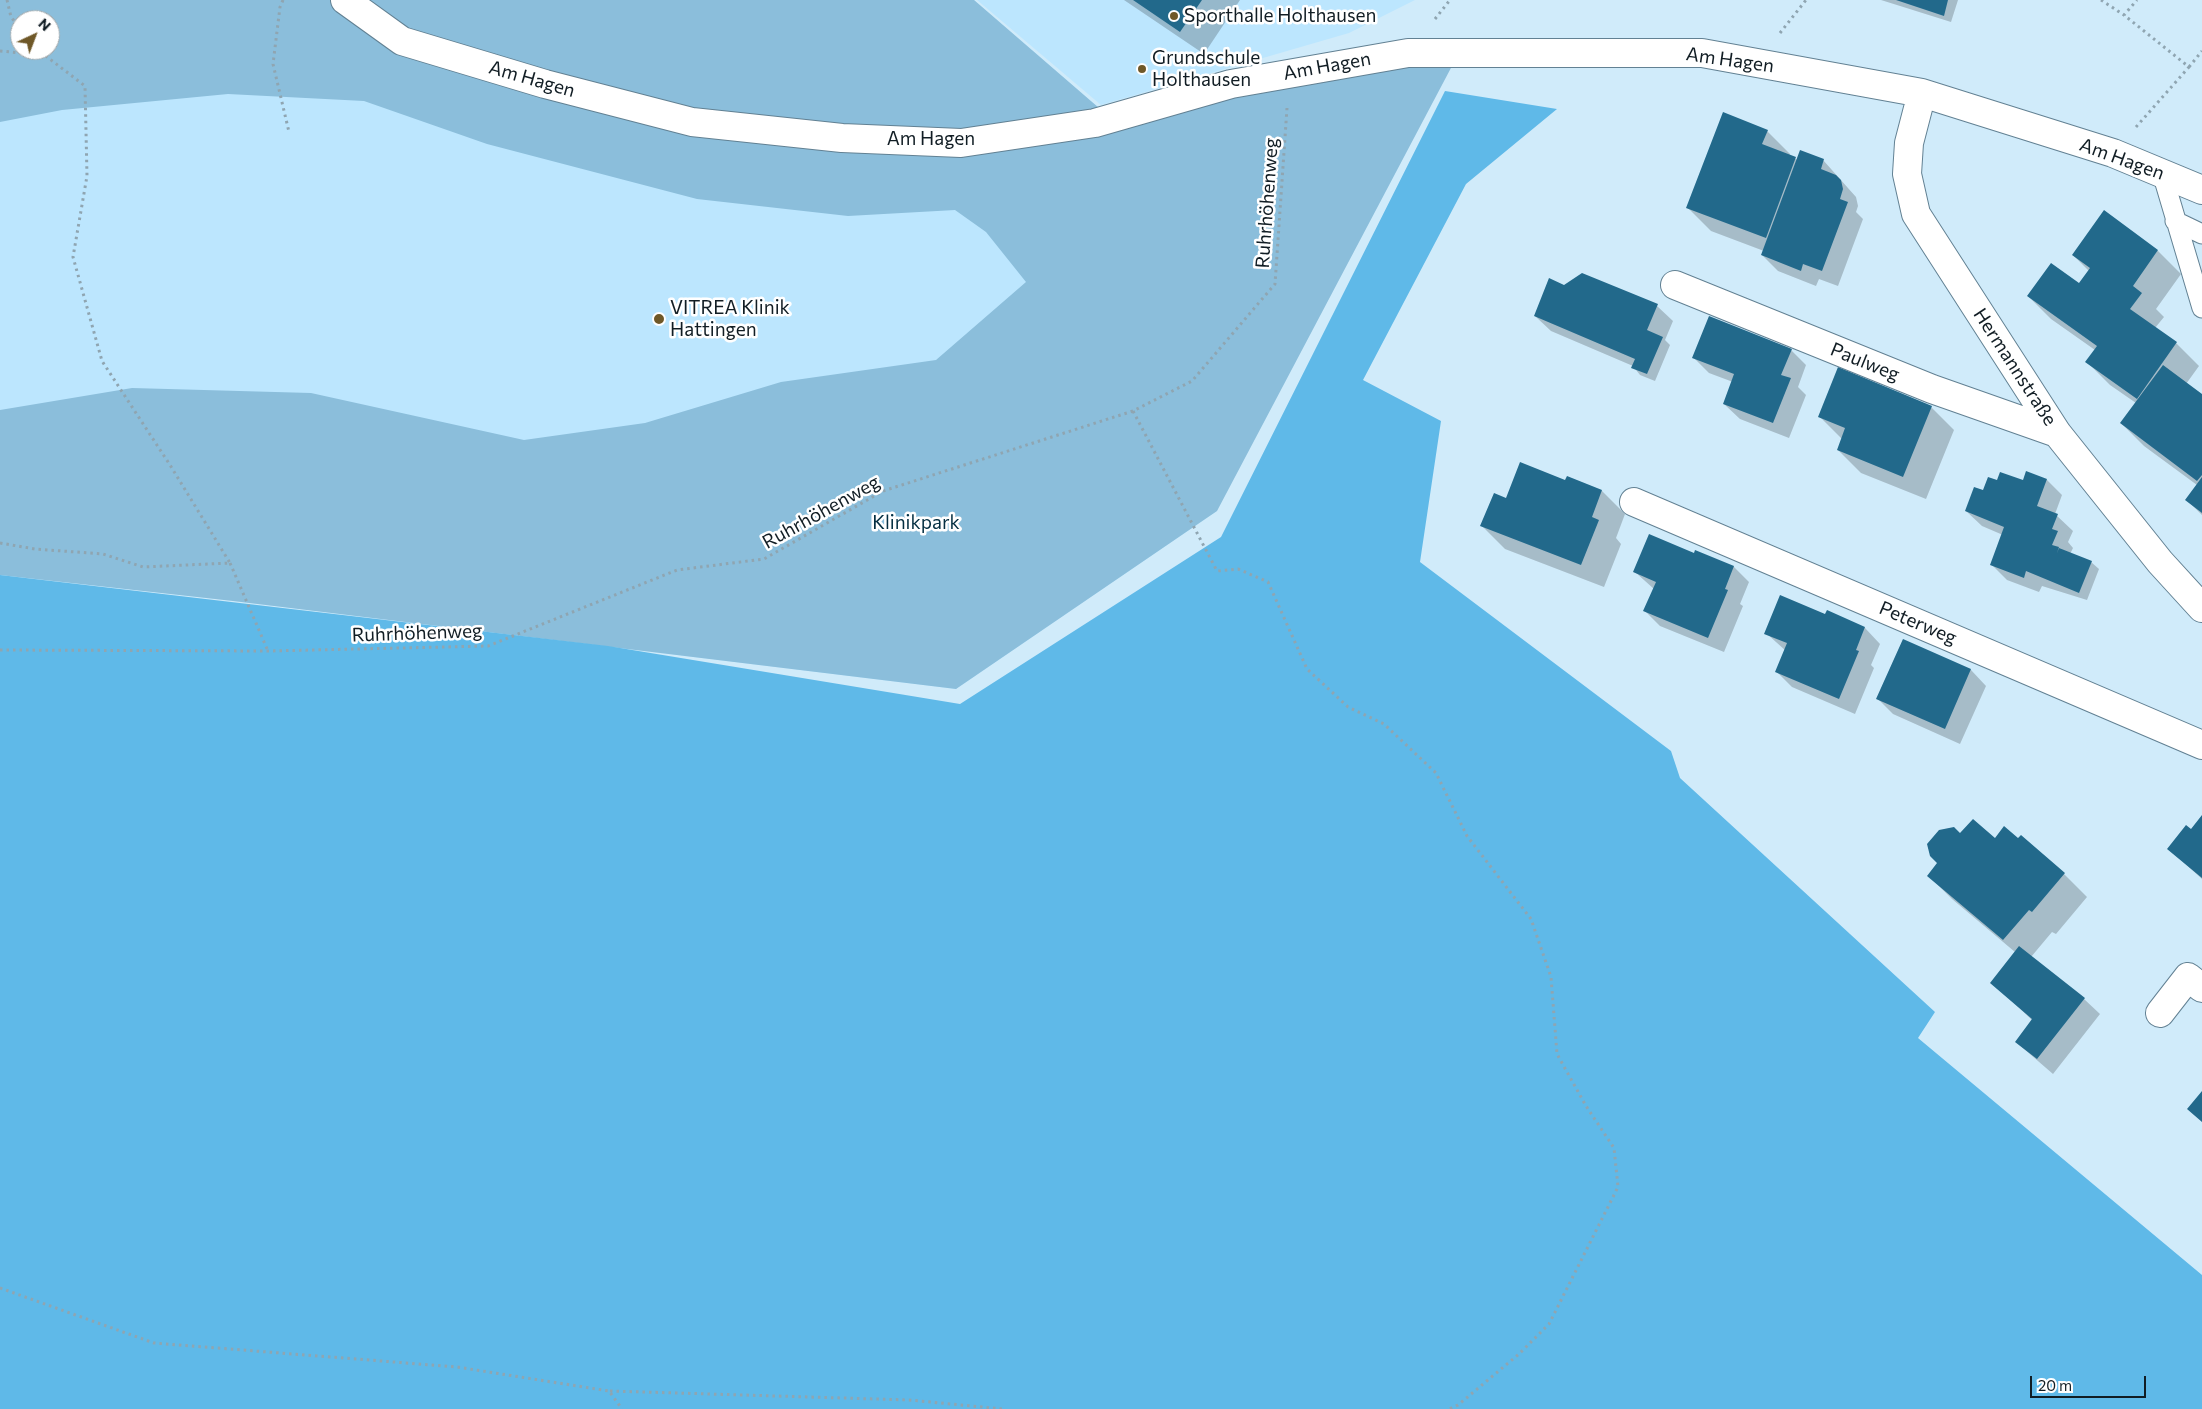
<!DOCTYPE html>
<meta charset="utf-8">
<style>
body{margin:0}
#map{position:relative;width:2202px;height:1409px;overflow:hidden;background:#d0ebfa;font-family:Commissioner,sans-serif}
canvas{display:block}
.north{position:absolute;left:10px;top:10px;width:50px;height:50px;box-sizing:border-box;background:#fff;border:1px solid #a0a5a7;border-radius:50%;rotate:43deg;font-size:14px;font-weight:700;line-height:20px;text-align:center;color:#111d24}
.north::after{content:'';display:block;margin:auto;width:18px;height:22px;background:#6f5828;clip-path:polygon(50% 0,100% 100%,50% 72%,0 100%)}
.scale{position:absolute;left:2030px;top:1376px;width:116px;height:22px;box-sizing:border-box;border:2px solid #111d24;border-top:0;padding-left:6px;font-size:15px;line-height:18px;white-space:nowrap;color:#111d24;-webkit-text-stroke:4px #fff;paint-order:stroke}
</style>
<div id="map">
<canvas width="2202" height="1409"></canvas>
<div class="north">N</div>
<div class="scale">20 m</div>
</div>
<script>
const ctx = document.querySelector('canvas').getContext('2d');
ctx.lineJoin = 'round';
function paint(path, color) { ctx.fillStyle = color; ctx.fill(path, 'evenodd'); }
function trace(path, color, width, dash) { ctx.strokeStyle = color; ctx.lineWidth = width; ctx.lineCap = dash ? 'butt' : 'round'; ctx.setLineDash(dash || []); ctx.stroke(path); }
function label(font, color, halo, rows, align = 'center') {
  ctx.font = font + ' Commissioner,sans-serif'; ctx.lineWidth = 5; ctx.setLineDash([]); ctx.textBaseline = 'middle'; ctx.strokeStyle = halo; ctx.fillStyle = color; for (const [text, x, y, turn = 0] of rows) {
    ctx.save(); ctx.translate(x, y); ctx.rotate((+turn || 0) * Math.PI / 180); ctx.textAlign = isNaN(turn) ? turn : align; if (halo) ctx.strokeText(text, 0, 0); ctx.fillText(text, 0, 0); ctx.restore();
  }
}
paint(new Path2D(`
 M 0,0 L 974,0 L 1121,127 L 1217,511 L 956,689 L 233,601 L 0,575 ZM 20,20 L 50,20 L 50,50 L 20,50 Z
 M 977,0 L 1415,0 L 1349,33 L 1101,105 Z`), '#bce6fe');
paint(new Path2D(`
 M 0,0 L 974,0 L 1121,127 L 1348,64 L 1452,66 L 1217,511 L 956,689 L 233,601 L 0,575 L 0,410 L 132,388 L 311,393 L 524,440 L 645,423 L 781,382 L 936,360 L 1026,282 L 986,232 L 955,210 L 848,216 L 697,199 L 487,144 L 364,101 L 228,94 L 62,110 L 0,122 ZM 20,20 L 50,20 L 50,50 L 20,50 Z`), '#8bbedb');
paint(new Path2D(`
 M 1445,91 L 1557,109 L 1466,184 L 1363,380 L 1441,421 L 1420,562 L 1671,751 L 1680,778 L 1935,1012 L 1918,1038 L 2202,1275 L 2202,1409 L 0,1409 L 0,575 L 608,646 L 960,704 L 1221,537 Z`), '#5fb9e8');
paint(new Path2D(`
 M 1124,0 L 1240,0 L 1204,54 Z
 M 1881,0 L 1958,0 L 1951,22 Z
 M 1767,131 L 1790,154 L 1789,156 L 1798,160 L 1823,160 L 1856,197 L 1858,206 L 1856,212 L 1863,219 L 1838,286 L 1819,279 L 1816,286 L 1778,271 L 1762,255 L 1764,251 L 1711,231 L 1688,208 Z
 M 2104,212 L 2158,251 L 2181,274 L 2156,309 L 2164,317 L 2155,328 L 2176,343 L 2199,366 L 2186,384 L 2202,395 L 2202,515 L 2187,500 L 2197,485 L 2144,446 L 2121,423 L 2136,403 L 2110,385 L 2087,362 L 2095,350 L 2051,319 L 2028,296 L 2079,285 L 2089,271 L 2073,255 Z
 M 1657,306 L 1673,321 L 1665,340 L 1670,345 L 1655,381 L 1640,375 L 1633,366 L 1551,331 L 1535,316 Z
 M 1791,350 L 1806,365 L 1798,387 L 1806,395 L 1789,438 L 1740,419 L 1724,404 L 1733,382 L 1709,373 L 1694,358 Z
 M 1931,407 L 1954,430 L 1926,499 L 1861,473 L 1838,450 L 1842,439 L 1819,416 Z
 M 2027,472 L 2047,480 L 2062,495 L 2055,514 L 2073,531 L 2068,542 L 2073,548 L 2070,554 L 2091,562 L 2099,569 L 2087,600 L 2042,586 L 2039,592 L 2007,580 L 1991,564 L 2003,535 L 1982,526 L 1966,511 L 1984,492 L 1998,481 L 2023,482 Z
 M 1567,478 L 1602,491 L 1625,514 L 1616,538 L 1621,544 L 1604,587 L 1505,549 L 1482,526 L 1507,500 L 1566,481 Z
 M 1694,554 L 1734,567 L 1749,582 L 1740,604 L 1743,606 L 1724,652 L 1660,626 L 1645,611 L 1654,589 L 1635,572 Z
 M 1827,612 L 1865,628 L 1880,644 L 1871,665 L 1874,668 L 1855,714 L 1792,687 L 1777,672 L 1786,651 L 1766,633 L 1826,616 Z
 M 1903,640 L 1971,670 L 1986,686 L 1960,744 L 1893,714 L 1877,698 Z
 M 2202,817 L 2202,879 L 2169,849 L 2191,831 Z
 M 1960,835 L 1995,840 L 2064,874 L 2087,897 L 2056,934 L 2052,932 L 2031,957 L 2084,999 L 2100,1014 L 2053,1074 L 2016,1042 L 2033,1021 L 1992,982 L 2015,952 L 1952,899 L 1929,876 Z`), '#0003');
paint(new Path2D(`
 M 1133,0 L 1202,0 L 1180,32 Z
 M 1896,0 L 1948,0 L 1944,16 Z
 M 1723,112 L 1768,130 L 1762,144 L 1796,157 L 1766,238 L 1686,208 Z
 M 1800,150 L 1824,159 L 1821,169 L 1836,175 L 1841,180 L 1843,189 L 1840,199 L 1848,202 L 1822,271 L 1803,264 L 1801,271 L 1761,255 Z
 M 2104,210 L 2158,250 L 2133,286 L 2142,293 L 2130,309 L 2177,342 L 2137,399 L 2085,362 L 2097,346 L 2027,296 L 2051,263 L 2079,283 L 2090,268 L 2072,255 Z
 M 1582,273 L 1658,304 L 1647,330 L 1663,337 L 1647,374 L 1631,368 L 1635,359 L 1534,316 L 1549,278 L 1564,285 Z
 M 1709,316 L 1792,349 L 1781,375 L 1791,378 L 1773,423 L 1723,404 L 1734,374 L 1692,358 Z
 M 2163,365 L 2202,394 L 2202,475 L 2197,481 L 2120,423 Z
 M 1838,367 L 1932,406 L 1903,477 L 1837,450 L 1845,428 L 1818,417 Z
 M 1520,462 L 1565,480 L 1567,476 L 1602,490 L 1592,517 L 1599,520 L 1581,565 L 1480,526 L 1494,493 L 1506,498 Z
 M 2026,471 L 2047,479 L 2037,506 L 2058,514 L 2052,529 L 2058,531 L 2052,545 L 2059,547 L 2057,553 L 2059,548 L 2092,561 L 2079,593 L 2026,571 L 2024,578 L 1990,565 L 2004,527 L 1965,511 L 1974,487 L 1983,490 L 1988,477 L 1997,480 L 2000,472 L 2023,480 Z
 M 2202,477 L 2202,513 L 2185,500 Z
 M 1649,534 L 1694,553 L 1695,550 L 1734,566 L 1725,589 L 1728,590 L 1708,638 L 1643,611 L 1656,582 L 1633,572 Z
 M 1780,595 L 1825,614 L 1827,610 L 1865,627 L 1856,650 L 1859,651 L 1839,699 L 1775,672 L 1787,643 L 1764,634 Z
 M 1903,639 L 1971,669 L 1945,729 L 1876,699 Z
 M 2202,815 L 2202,878 L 2167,849 L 2186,825 L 2191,829 Z
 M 1973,819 L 1995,838 L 2004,826 L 2018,838 L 2021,835 L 2065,873 L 2032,912 L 2029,910 L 2003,940 L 1927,876 L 1937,863 L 1930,856 L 1927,844 L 1939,830 L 1954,827 L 1960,833 Z
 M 2019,946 L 2085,998 L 2037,1059 L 2015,1042 L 2032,1019 L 1990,983 Z
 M 2202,1091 L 2202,1122 L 2187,1109 Z`), '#22698b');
const service = new Path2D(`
 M 2162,173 L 2202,308
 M 2175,221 L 2202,234`);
const minor = new Path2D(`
 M 345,0 L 402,41 L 545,84 L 692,122 L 842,138 L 961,143 L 1095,123 L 1231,84 L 1408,53 L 1702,53 L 1922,93 L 2113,153 L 2202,190
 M 1922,93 L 1909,143 L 1907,174 L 1916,214 L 2057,433 L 2160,562 L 2202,608
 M 1675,285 L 1932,389 L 2057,433
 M 1634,502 L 2202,745
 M 2160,1013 L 2188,977 L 2202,988`);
trace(service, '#628193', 21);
trace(minor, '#628193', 30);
trace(new Path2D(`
 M 7,0 L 11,17 L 20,28
 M 283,0 L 280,7 L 273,64 L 289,132
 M 2101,0 L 2124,15
 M 1435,19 L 1450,0
 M 1780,33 L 1806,0
 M 0,51 L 42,55
 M 2189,67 L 2202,51
 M 2136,127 L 2189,67 L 2124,15 L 2137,0
 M 1133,411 L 1217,571 L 1238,569 L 1268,582 L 1307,669 L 1348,707 L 1384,724 L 1436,773 L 1467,836 L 1531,919 L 1551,977 L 1557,1054 L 1586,1106 L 1614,1148 L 1618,1187 L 1549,1324 L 1519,1354 L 1458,1405 L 1449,1409
 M 0,543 L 35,549 L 103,554 L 143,567 L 230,563 L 170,465 L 102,361 L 73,257 L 87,176 L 85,86 L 38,50
 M 230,563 L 268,651
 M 0,650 L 268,651 L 488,646 L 677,570 L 764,559 L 883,491 L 1133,411 L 1192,381 L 1275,284 L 1287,108
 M 0,1288 L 154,1343 L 457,1367 L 609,1391 L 622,1409
 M 610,1391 L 909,1400 L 1003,1409`), '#8fa5b1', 3, [2.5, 4]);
trace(service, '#fff', 19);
trace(minor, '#fff', 28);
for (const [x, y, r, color] of [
 [1174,16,5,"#6f5828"],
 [1142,69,5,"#6f5828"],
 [659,319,6,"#6f5828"]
]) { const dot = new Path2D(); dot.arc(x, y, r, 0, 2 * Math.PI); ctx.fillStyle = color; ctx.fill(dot); trace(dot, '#fff', 2); }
label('19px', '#111d24', '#fff', [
 ["Sporthalle Holthausen",1184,16],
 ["Grundschule",1152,58],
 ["Holthausen",1152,80],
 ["VITREA Klinik",670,308],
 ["Hattingen",670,330]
], 'left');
label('19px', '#111d24', '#fff', [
 ["Am Hagen",1730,60,8],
 ["Am Hagen",1327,66,-10],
 ["Am Hagen",532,79,16],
 ["Am Hagen",931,139],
 ["Am Hagen",2122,159,20],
 ["Ruhrhöhenweg",1267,203,-86],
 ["Paulweg",1865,362,22],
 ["Hermannstraße",2015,367,57],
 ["Ruhrhöhenweg",821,512,-29],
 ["Peterweg",1918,623,23],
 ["Ruhrhöhenweg",417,633,-2]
]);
label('19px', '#032e41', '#fff', [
 ["Klinikpark",916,523]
]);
</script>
